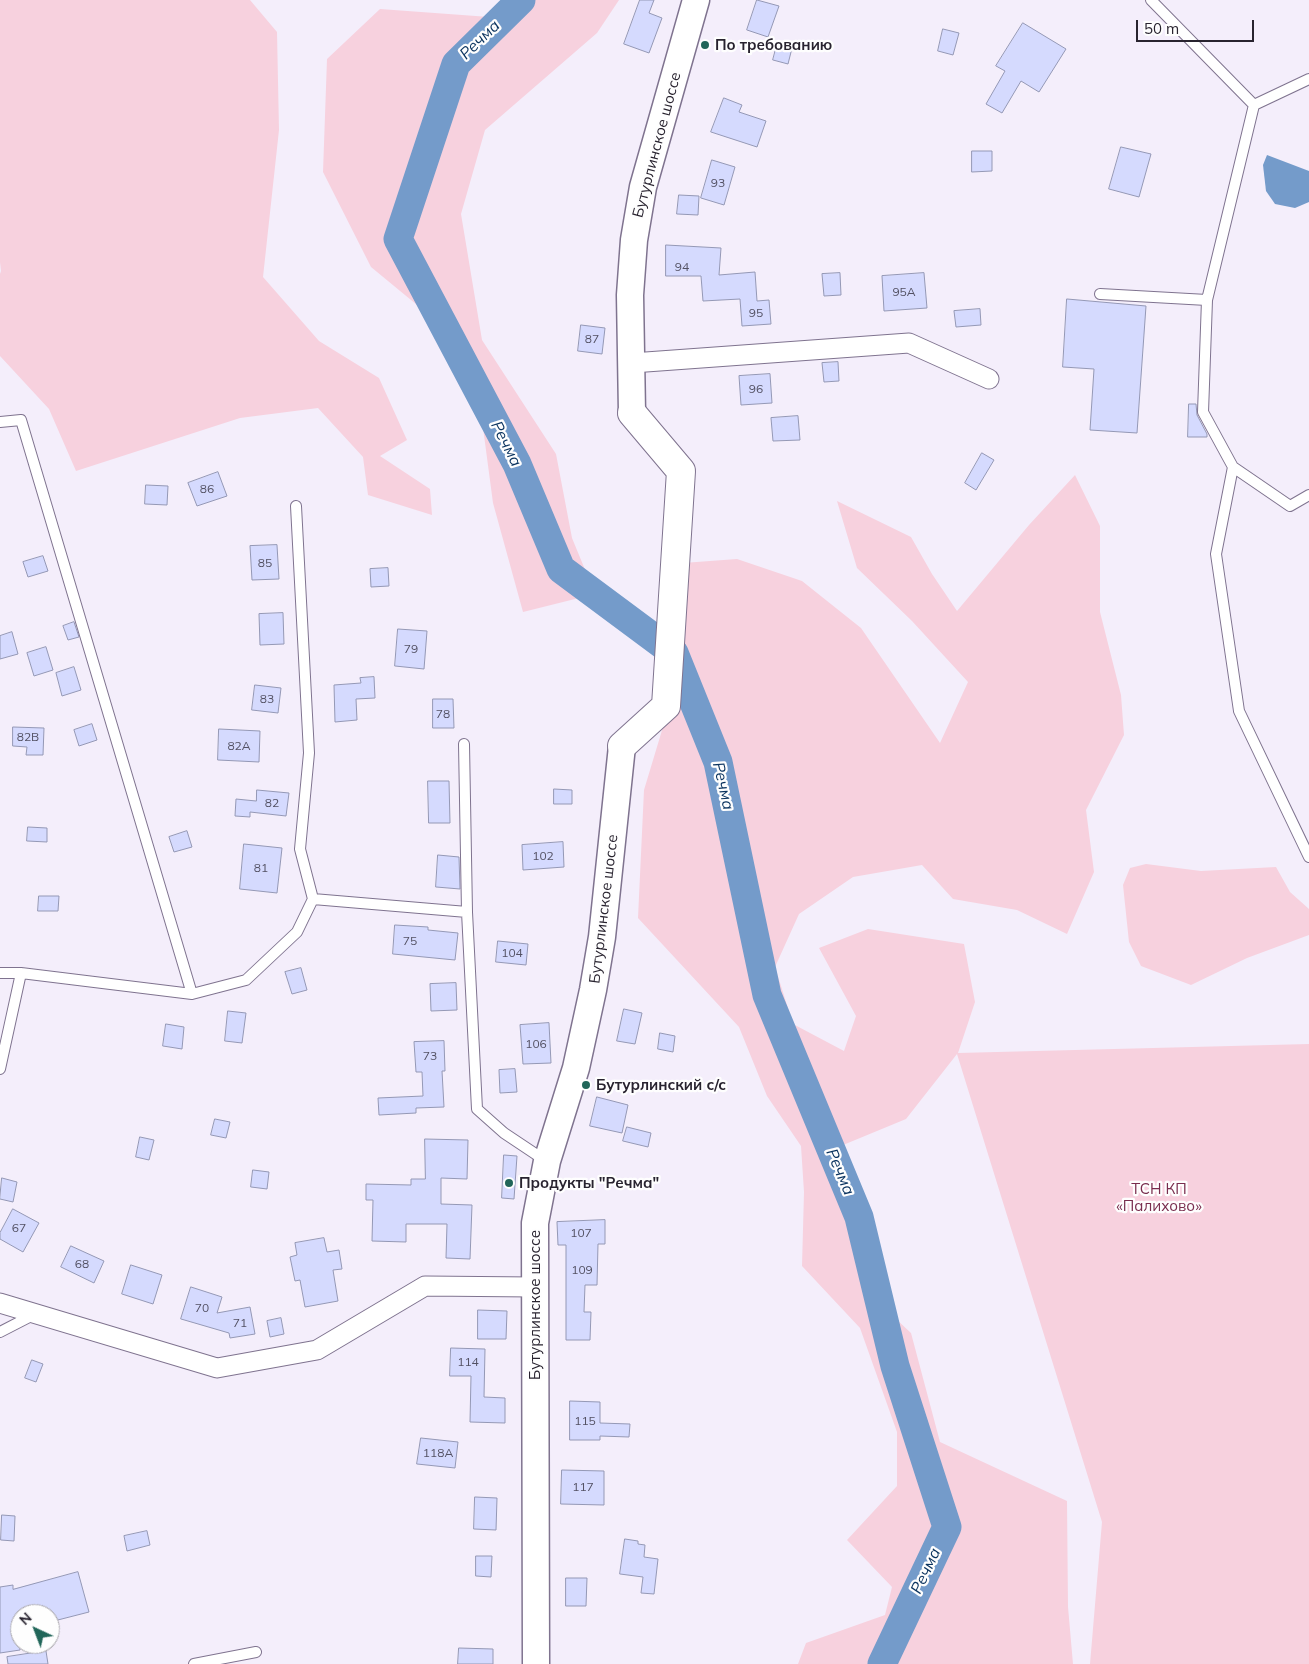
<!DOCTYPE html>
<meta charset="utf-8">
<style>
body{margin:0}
#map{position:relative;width:1309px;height:1664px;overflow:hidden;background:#f4eefb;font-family:Mulish,sans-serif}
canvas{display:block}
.north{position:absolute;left:10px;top:1604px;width:50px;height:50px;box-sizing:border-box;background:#fefefe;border:1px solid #a8a6ab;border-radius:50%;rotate:317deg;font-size:14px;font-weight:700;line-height:20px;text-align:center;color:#28232f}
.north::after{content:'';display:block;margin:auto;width:18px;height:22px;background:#216659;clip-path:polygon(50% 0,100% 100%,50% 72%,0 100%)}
.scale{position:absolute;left:1136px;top:20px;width:118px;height:22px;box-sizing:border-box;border:2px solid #28232f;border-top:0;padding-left:6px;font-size:15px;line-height:18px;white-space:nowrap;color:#28232f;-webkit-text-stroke:4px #fefefe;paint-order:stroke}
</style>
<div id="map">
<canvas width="1309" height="1664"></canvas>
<div class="north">N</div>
<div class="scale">50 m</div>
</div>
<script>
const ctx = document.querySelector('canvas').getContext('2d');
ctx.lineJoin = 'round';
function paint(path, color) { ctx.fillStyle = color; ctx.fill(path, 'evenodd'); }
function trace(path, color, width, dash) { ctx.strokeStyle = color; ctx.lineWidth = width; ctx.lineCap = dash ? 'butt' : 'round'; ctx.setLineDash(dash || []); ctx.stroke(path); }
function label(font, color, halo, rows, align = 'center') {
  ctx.font = font + ' Mulish,sans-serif'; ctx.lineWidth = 4.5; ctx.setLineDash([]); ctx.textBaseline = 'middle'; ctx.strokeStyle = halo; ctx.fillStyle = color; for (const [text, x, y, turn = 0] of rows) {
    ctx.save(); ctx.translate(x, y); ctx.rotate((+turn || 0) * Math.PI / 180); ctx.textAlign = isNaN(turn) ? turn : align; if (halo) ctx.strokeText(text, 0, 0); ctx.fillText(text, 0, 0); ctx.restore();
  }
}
paint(new Path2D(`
 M 0,0 L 250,0 L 277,32 L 279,130 L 263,277 L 319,341 L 379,378 L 407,440 L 380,456 L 430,489 L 432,515 L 368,495 L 363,457 L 318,408 L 240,418 L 76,471 L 49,409 L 0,356 L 0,274 L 1,271 L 0,262 Z
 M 521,0 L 619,0 L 597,33 L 485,130 L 461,214 L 482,340 L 556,454 L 572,538 L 595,594 L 523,612 L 493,503 L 478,390 L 445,328 L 371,267 L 323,172 L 327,59 L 380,9 L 503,18 Z
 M 1075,475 L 1100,526 L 1100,612 L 1121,695 L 1124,735 L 1086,810 L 1094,872 L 1067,934 L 1017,910 L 953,899 L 922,865 L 853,877 L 799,914 L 775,967 L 793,1024 L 844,1051 L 856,1016 L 819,948 L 868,929 L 964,944 L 975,1002 L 958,1053 L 1309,1044 L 1309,1664 L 1090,1664 L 1102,1522 L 957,1054 L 906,1119 L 831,1150 L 859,1217 L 880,1304 L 911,1333 L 940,1442 L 1067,1501 L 1068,1607 L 1073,1664 L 798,1664 L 806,1643 L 885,1615 L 892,1587 L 847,1540 L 897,1486 L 897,1432 L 860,1328 L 802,1266 L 804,1192 L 801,1146 L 767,1096 L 739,1027 L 638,918 L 644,790 L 669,707 L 683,563 L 737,559 L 802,581 L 861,628 L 940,743 L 968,682 L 912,621 L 857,568 L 837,501 L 911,537 L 932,574 L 957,611 L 1029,525 Z
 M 1146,864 L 1201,871 L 1276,867 L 1290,892 L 1309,909 L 1309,935 L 1247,958 L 1191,985 L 1141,966 L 1129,942 L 1123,885 L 1130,868 Z`), '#f7d1de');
paint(new Path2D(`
 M 1267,155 L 1309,171 L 1309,202 L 1295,208 L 1275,204 L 1266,191 L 1263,165 Z`), '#749bca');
trace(new Path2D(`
 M 521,0 L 456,64 L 398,239 L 517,464 L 561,569 L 674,653 L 718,762 L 767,995 L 859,1217 L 895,1366 L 947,1527 L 882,1664`), '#749bca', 29);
const building = new Path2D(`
 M 640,0 L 654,0 L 649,13 L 662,18 L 649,53 L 624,44 Z
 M 757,0 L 779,6 L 768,37 L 747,30 Z
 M 1023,23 L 1066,49 L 1039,92 L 1021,81 L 1002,113 L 986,104 L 1005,71 L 996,66 Z
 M 943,29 L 959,33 L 953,55 L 938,51 Z
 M 777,45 L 792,48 L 788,64 L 773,60 Z
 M 724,98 L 742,105 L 739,112 L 766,121 L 757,147 L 711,132 Z
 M 1121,147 L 1151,154 L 1139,197 L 1109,189 Z
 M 972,151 L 992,151 L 992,171 L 972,172 Z
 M 712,160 L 735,167 L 724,205 L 701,198 Z
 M 679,195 L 699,196 L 698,215 L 677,214 Z
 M 666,245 L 721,248 L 719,275 L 755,272 L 757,301 L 769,300 L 771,324 L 742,326 L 740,299 L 703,301 L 701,276 L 666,276 Z
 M 840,273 L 841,295 L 824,296 L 822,274 Z
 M 924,273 L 927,308 L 884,311 L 882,276 Z
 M 1067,299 L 1146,306 L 1137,433 L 1090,430 L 1094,369 L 1063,367 Z
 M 980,309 L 981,325 L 956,327 L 954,311 Z
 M 581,325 L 605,328 L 602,354 L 578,351 Z
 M 838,362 L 839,381 L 824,382 L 822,363 Z
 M 770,374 L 772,403 L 741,405 L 739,376 Z
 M 1189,404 L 1196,404 L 1197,415 L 1207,434 L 1207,437 L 1188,437 Z
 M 798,416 L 800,440 L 773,441 L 771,418 Z
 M 982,453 L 994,460 L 976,490 L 965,483 Z
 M 218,472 L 227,496 L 197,506 L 188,483 Z
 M 146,485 L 168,486 L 167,505 L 145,504 Z
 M 277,545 L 279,579 L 252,580 L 250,546 Z
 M 43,556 L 48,571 L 28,577 L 23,562 Z
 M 388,568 L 389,586 L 371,587 L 370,569 Z
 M 283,613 L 284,644 L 260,645 L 259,614 Z
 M 74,622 L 79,637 L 68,640 L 63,626 Z
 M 398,629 L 427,631 L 424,669 L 395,666 Z
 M 12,632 L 18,654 L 0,659 L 0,636 Z
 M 46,647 L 53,670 L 34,676 L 27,653 Z
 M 74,667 L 81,690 L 62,696 L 56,673 Z
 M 374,677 L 375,698 L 356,699 L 357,720 L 335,722 L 334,685 L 361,683 L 360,678 Z
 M 255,685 L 281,688 L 278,713 L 252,710 Z
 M 433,699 L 453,699 L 454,728 L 433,728 Z
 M 92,724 L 97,740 L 79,746 L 74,730 Z
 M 13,727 L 44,728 L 43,755 L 26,755 L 27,747 L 13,746 Z
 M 219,729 L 260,731 L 259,762 L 218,760 Z
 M 428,781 L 449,781 L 450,823 L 429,823 Z
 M 554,789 L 572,790 L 572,804 L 554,804 Z
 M 257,790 L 289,793 L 286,816 L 250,812 L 250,817 L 235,816 L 236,799 L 256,801 Z
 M 28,827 L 47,828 L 47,842 L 27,841 Z
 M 187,831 L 192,847 L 174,852 L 169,837 Z
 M 563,842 L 564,867 L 523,870 L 522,845 Z
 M 244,844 L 282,848 L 277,893 L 240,889 Z
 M 438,855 L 459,857 L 460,889 L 436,887 Z
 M 39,896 L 59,896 L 58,911 L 38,911 Z
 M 395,925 L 428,927 L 428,930 L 458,933 L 455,960 L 393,954 Z
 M 498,941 L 528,944 L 526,965 L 496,962 Z
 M 301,968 L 307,990 L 292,994 L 285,972 Z
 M 456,983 L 457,1010 L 431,1011 L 430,984 Z
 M 624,1009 L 642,1013 L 635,1044 L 617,1041 Z
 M 228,1011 L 246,1013 L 242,1043 L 225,1041 Z
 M 549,1023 L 551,1063 L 523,1064 L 520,1025 Z
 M 166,1024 L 184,1027 L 182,1049 L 163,1046 Z
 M 660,1033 L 675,1036 L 673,1052 L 658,1049 Z
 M 444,1041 L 445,1071 L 442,1071 L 444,1107 L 416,1108 L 416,1113 L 379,1115 L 378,1098 L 423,1096 L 422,1072 L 416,1072 L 414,1042 Z
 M 515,1069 L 517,1092 L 500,1093 L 499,1070 Z
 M 597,1097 L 628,1105 L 622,1133 L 590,1126 Z
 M 215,1119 L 230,1122 L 226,1138 L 211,1135 Z
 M 627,1127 L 651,1133 L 648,1147 L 623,1141 Z
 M 140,1137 L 154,1140 L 149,1160 L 136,1157 Z
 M 425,1139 L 468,1140 L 467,1179 L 441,1178 L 441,1204 L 472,1205 L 470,1259 L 446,1258 L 447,1224 L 406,1224 L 406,1242 L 372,1241 L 373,1200 L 366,1200 L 366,1184 L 411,1185 L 411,1179 L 425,1179 Z
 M 504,1155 L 517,1156 L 514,1199 L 502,1198 Z
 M 253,1170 L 269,1172 L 267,1189 L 251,1187 Z
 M 2,1178 L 17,1182 L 13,1202 L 0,1199 Z
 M 13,1209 L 39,1223 L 23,1252 L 0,1239 L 0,1233 Z
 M 605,1220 L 605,1244 L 598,1244 L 597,1285 L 585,1285 L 584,1312 L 591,1312 L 590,1340 L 566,1340 L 566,1245 L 558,1245 L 557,1222 Z
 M 324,1238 L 327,1252 L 339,1250 L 342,1269 L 333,1270 L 338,1301 L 305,1307 L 300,1280 L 295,1281 L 290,1257 L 297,1255 L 295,1243 Z
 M 71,1246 L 104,1261 L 94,1283 L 61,1267 Z
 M 131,1265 L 162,1275 L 153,1304 L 122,1294 Z
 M 191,1287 L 222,1297 L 217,1313 L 250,1307 L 255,1334 L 230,1338 L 229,1333 L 181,1319 Z
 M 478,1310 L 507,1311 L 506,1339 L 478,1339 Z
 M 281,1318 L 284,1334 L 270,1337 L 267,1321 Z
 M 451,1348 L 485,1349 L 484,1397 L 505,1398 L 505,1423 L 470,1422 L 471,1376 L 450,1376 Z
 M 32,1360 L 43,1364 L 36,1382 L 25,1378 Z
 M 570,1401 L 600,1402 L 600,1423 L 630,1424 L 629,1437 L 600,1436 L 600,1440 L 570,1440 Z
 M 421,1438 L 458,1442 L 455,1468 L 417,1464 Z
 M 562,1470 L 604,1471 L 604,1505 L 561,1504 Z
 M 475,1497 L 497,1498 L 496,1530 L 474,1529 Z
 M 2,1515 L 15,1516 L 14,1541 L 1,1540 Z
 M 147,1531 L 150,1545 L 127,1551 L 124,1536 Z
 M 625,1539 L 638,1541 L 638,1544 L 645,1545 L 644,1557 L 658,1559 L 654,1594 L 641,1593 L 643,1577 L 620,1574 Z
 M 476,1556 L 492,1556 L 491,1577 L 476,1576 Z
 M 78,1572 L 89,1612 L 50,1622 L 50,1614 L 20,1614 L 20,1650 L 0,1653 L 0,1587 L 13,1585 L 13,1589 Z
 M 566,1578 L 587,1578 L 586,1606 L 566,1606 Z
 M 459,1648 L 493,1649 L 493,1664 L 458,1664 Z
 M 46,1651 L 48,1664 L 8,1664 L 7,1657 Z`);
paint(building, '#d5dafe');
trace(building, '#9498b5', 1);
const service = new Path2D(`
 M 1151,0 L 1254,105
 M 1254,105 L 1207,300 L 1203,412 L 1233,467 L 1290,506 L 1309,495
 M 1254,105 L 1309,79
 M 1100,294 L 1207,300
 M 0,422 L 21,420 L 192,994
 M 1233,467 L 1216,554 L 1239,711 L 1309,857
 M 296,506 L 309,753 L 300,849 L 313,899
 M 464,744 L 467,912
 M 0,973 L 21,973 L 192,994 L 246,980 L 297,932 L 313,899 L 467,912 L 477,1109 L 504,1133 L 546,1161
 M 0,1069 L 21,973
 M 0,1332 L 35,1314
 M 194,1664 L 256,1652`);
const minor = new Path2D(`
 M 632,363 L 909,343 L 989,379
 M 0,1303 L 217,1368 L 317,1350 L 425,1286 L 534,1287`);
const secondary = new Path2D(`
 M 632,413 L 630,295 L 634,240 L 643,187 L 696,0
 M 536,1664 L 535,1223 L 547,1161 L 576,1068 L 593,990 L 602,937 L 622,746`);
const trunk = new Path2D(`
 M 622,746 L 666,706 L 681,471 L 632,413`);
trace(service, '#7f738f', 12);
trace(minor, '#7f738f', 21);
trace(secondary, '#7f738f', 29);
trace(trunk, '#7f738f', 30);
trace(service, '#fff', 10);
trace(minor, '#fff', 19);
trace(secondary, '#fff', 26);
trace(trunk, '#fff', 28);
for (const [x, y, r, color] of [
 [705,45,5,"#216659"],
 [586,1085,5,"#216659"],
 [509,1183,5,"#216659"]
]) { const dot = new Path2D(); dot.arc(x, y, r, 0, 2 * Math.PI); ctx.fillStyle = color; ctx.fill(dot); trace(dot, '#fefefe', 2); }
label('12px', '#535163', null, [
 ["93",718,183],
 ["94",682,267],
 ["95А",904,292],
 ["95",756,313],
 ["87",592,339],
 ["96",756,389],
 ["86",207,489],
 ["85",265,563],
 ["79",411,649],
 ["83",267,699],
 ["78",443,714],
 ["82В",28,737],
 ["82А",239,746],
 ["82",272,803],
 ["102",543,856],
 ["81",261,868],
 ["75",410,941],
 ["104",512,953],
 ["106",536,1044],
 ["73",430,1056],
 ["67",19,1228],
 ["107",581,1233],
 ["68",82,1264],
 ["109",582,1270],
 ["70",202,1308],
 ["71",240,1323],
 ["114",468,1362],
 ["115",585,1421],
 ["118А",438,1453],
 ["117",583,1487]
]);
label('bold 15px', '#28232f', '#fefefe', [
 ["По требованию",715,45],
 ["Бутурлинский с/с",596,1085],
 ["Продукты \"Речма\"",519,1183]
], 'left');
label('15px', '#28232f', '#fefefe', [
 ["Бутурлинское шоссе",657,145,-75],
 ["Бутурлинское шоссе",604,909,-83],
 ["Бутурлинское шоссе",535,1305,-90]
]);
label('15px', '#792d4e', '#fefefe', [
 ["ТСН КП",1159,1189],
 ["«Палихово»",1159,1206]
]);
label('italic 16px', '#09325e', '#fefefe', [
 ["Речма",480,40,-44],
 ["Речма",506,444,63],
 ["Речма",723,786,77],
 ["Речма",840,1172,67],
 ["Речма",926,1571,-65]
]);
</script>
